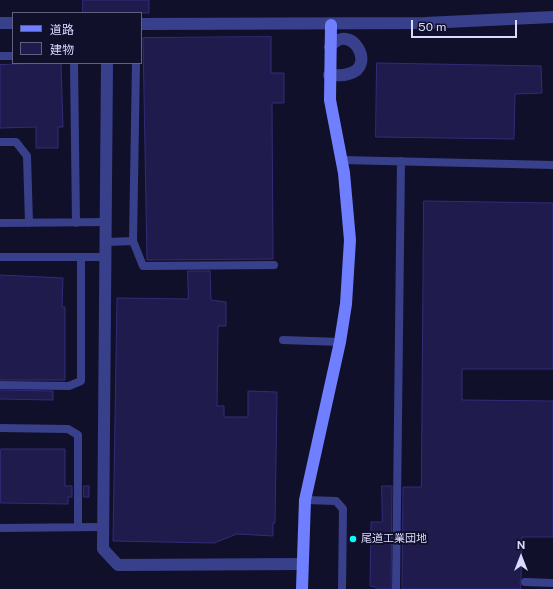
<!DOCTYPE html>
<meta charset="utf-8">
<style>
body{margin:0}
#map{position:relative;width:553px;height:589px;overflow:hidden;background:#11102a;font-family:"Public Sans","Noto Sans JP",sans-serif}
canvas{display:block}
.legend{position:absolute;left:12px;top:12px;width:130px;height:52px;box-sizing:border-box;background:#11102a;border:1px solid #61617f;margin:0;padding:5px 7px;list-style:none;font-size:12px;color:#d9daff}
.legend li{display:flex;align-items:center;gap:8px;height:20px}
.legend b{width:20px;border:1px solid #61617f}
.north{position:absolute;left:501px;top:537px;width:40px;height:40px;-webkit-text-stroke:3px #11102a;paint-order:stroke;rotate:0deg;font-size:11px;font-weight:700;line-height:16px;text-align:center;color:#d9daff}
.north::after{content:'';display:block;margin:auto;width:14px;height:18px;background:#d9daff;clip-path:polygon(50% 0,100% 100%,50% 72%,0 100%)}
.scale{position:absolute;left:411px;top:20px;width:106px;height:18px;box-sizing:border-box;border:2px solid #d9daff;border-top:0;padding-left:5px;font-size:12px;line-height:14px;white-space:nowrap;color:#d9daff;-webkit-text-stroke:3px #11102a;paint-order:stroke}
</style>
<div id="map">
<canvas width="553" height="589"></canvas>
<ul class="legend">
<li><b style="height:5px;background:#707fff"></b>道路</li>
<li><b style="height:11px;background:#1f1b4c"></b>建物</li>
</ul>
<div class="north">N</div>
<div class="scale">50 m</div>
</div>
<script>
const ctx = document.querySelector('canvas').getContext('2d');
ctx.lineJoin = 'round';
function paint(path, color) { ctx.fillStyle = color; ctx.fill(path, 'evenodd'); }
function trace(path, color, width, dash) { ctx.strokeStyle = color; ctx.lineWidth = width; ctx.lineCap = dash ? 'butt' : 'round'; ctx.setLineDash(dash || []); ctx.stroke(path); }
function label(font, color, halo, rows, align = 'center') {
  ctx.font = font + ' "Public Sans","Noto Sans JP",sans-serif'; ctx.lineWidth = 4; ctx.setLineDash([]); ctx.textBaseline = 'middle'; ctx.strokeStyle = halo; ctx.fillStyle = color; for (const [text, x, y, turn = 0] of rows) {
    ctx.save(); ctx.translate(x, y); ctx.rotate((+turn || 0) * Math.PI / 180); ctx.textAlign = isNaN(turn) ? turn : align; if (halo) ctx.strokeText(text, 0, 0); ctx.fillText(text, 0, 0); ctx.restore();
  }
}
const building = new Path2D(`
 M 83,0 L 149,0 L 149,13 L 83,13 Z
 M 271,37 L 271,73 L 284,73 L 284,103 L 272,103 L 273,259 L 147,260 L 143,38 Z
 M 61,63 L 63,127 L 58,127 L 58,148 L 36,148 L 36,127 L 0,128 L 0,65 Z
 M 377,63 L 541,66 L 542,93 L 515,94 L 514,139 L 376,137 Z
 M 424,201 L 553,203 L 553,369 L 462,369 L 462,400 L 553,401 L 553,537 L 522,537 L 521,578 L 520,582 L 521,589 L 402,589 L 403,487 L 421,487 Z
 M 188,271 L 210,271 L 211,300 L 226,302 L 226,326 L 218,326 L 217,406 L 224,406 L 224,417 L 248,417 L 248,391 L 277,392 L 275,523 L 273,523 L 273,536 L 237,534 L 214,543 L 113,541 L 117,298 L 188,299 Z
 M 0,275 L 63,278 L 62,307 L 65,307 L 65,380 L 0,380 Z
 M 0,390 L 53,391 L 53,400 L 0,399 Z
 M 1,449 L 65,449 L 65,486 L 72,486 L 72,497 L 68,497 L 68,504 L 1,503 Z
 M 84,486 L 89,486 L 89,497 L 84,497 Z
 M 382,486 L 392,486 L 391,589 L 378,589 L 375,587 L 370,586 L 371,522 L 382,522 Z`);
paint(building, '#1f1b4c');
trace(building, '#322c79', 1);
trace(new Path2D(`
 M 0,56 L 13,56
 M 74,63 L 76,223
 M 136,63 L 133,241 L 143,266 L 274,265
 M 0,142 L 16,142 L 27,156 L 29,223
 M 342,160 L 553,165
 M 0,223 L 106,222
 M 106,242 L 133,241
 M 0,257 L 105,257
 M 283,340 L 340,342
 M 0,385 L 69,386 L 81,381 L 81,257
 M 0,428 L 68,429 L 78,435 L 78,527
 M 305,500 L 336,501 L 343,509 L 342,589
 M 0,528 L 103,527
 M 525,582 L 553,583
 M 396,589 L 401,161`), '#39408b', 8);
trace(new Path2D(`
 M 0,23 L 13,23
 M 141,24 L 425,23 L 553,17
 M 107,63 L 103,549 L 118,565 L 301,564
 M 329,75 C 335,75 342,76 348,74 C 378,68 351,20 330,47`), '#39408b', 12);
trace(new Path2D(`
 M 302,589 L 305,500 L 340,342 L 346,304 L 350,240 L 344,173 L 330,100 L 331,25`), '#707fff', 12);
for (const [x, y, r, color] of [
 [353,539,4,"#05fff9"]
]) { const dot = new Path2D(); dot.arc(x, y, r, 0, 2 * Math.PI); ctx.fillStyle = color; ctx.fill(dot); trace(dot, '#11102a', 1.5); }
label('11px', '#d9daff', '#11102a', [
 ["尾道工業団地",361,539]
], 'left');
</script>
